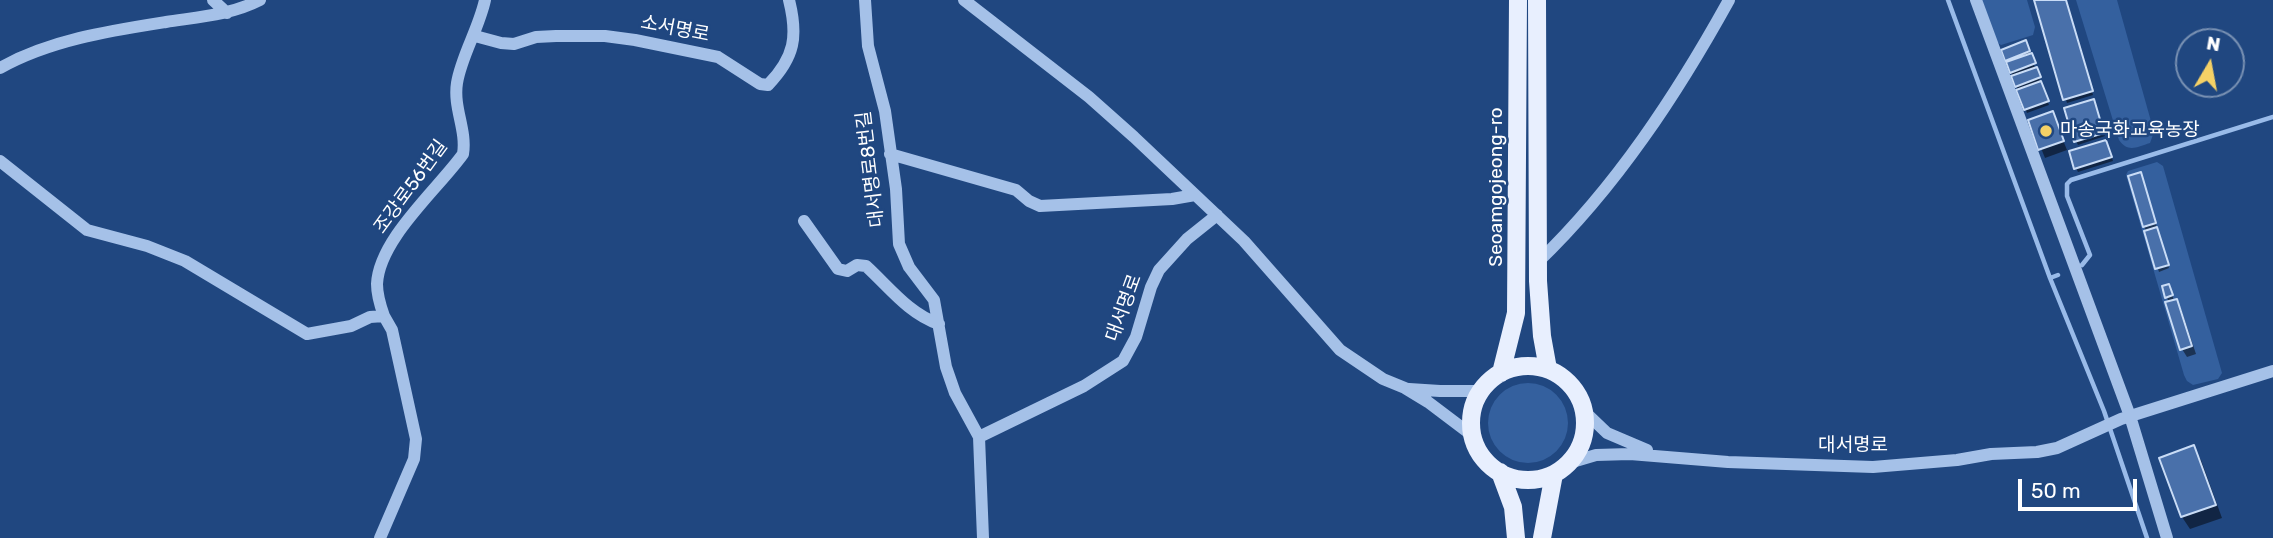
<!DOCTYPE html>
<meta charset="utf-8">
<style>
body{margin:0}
#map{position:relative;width:2273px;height:538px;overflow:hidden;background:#204780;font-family:Rubik,sans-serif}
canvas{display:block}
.north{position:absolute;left:2175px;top:28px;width:70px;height:70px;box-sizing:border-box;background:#204780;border:2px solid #7991b3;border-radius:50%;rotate:10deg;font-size:19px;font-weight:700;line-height:28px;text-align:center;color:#fff}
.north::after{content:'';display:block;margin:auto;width:24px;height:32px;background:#f5d166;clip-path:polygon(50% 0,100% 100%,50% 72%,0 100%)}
.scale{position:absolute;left:2018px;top:479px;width:119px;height:32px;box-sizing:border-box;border:4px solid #fff;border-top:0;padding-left:9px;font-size:21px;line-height:24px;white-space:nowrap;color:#fff;-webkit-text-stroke:5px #204780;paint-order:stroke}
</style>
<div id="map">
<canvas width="2273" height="538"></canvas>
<div class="north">N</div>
<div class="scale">50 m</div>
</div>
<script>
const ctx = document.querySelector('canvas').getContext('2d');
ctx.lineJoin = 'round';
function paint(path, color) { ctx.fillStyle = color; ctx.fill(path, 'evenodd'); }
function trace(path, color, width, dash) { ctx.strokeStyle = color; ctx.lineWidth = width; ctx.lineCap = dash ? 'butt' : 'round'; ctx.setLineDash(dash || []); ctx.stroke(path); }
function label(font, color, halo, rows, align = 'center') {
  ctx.font = font + ' Rubik,"Noto Sans KR",sans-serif'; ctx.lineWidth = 5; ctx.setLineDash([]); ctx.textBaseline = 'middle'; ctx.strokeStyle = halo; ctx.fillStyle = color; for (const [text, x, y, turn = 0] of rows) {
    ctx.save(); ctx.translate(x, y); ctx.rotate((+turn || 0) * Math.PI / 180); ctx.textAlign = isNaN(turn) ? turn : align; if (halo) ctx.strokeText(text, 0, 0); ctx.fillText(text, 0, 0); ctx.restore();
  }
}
paint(new Path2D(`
 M 1982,0 L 2027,0 L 2035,27 L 2033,35 L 2001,45 L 1995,41 Z
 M 2076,0 L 2117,0 L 2154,132 L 2150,143 C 2137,147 2128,153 2119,140 Z
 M 2157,162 L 2163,166 L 2222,373 L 2218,379 L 2193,385 L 2187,381 L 2184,375 L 2126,175 L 2128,171 Z
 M1488 423a40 40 0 1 1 80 0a40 40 0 1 1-80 0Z`), '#34609e');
paint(new Path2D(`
 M 2036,0 L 2065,0 L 2093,95 L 2067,103 Z
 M 2027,46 L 2049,105 L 2027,113 L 2006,60 Z
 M 2095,105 L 2105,136 L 2078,145 L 2076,141 Z
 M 2052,113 L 2067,150 L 2045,158 L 2030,121 Z
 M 2108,145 L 2113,161 L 2078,172 L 2076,168 Z
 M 2142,178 L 2169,268 L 2159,272 L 2144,226 Z
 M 2171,289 L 2174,301 L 2177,301 L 2181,309 L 2196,354 L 2187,357 L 2182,349 L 2167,297 Z
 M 2193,448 L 2201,460 L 2222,518 L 2190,529 L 2182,517 L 2162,459 Z`), '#0007');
trace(new Path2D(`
 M 1948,0 L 2050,278 L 2104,411 L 2147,538
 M 2082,265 L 2090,255 L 2067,196 L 2067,184 L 2071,180 L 2273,117
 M 2050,278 L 2058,275`), '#99bbe9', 4.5);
const building = new Path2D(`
 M 2034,0 L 2066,0 L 2093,91 L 2063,100 Z
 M 2026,40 L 2030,51 L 2005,61 L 2001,50 Z
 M 2032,53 L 2036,63 L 2010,73 L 2006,62 Z
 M 2037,67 L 2041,77 L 2015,87 L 2011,76 Z
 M 2041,81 L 2049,101 L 2024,110 L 2016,90 Z
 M 2094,99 L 2104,133 L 2074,142 L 2064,108 Z
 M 2053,111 L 2064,141 L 2038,150 L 2028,120 Z
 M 2106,140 L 2112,157 L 2074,169 L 2069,151 Z
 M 2141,172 L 2156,223 L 2143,227 L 2128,176 Z
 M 2157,227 L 2169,265 L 2155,269 L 2144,231 Z
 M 2169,284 L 2173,295 L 2165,298 L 2162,286 Z
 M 2177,299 L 2192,346 L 2180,350 L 2165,302 Z
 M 2194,445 L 2216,505 L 2181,517 L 2159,458 Z`);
paint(building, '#4970aa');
trace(building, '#c9dcf6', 2);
trace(new Path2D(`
 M 213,0 L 227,13
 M 865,0 L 868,46 L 885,111 L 896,189 L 899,244 L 909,267 L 934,300 L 946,367 L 955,393 L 979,437 L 983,538
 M 964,0 L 1089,97 L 1134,137 L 1244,241 L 1340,350 L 1383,379 L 1405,388 L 1428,402 L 1473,436
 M 1976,0 L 2130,416 L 2167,538
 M 475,36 L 501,43 L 514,44 L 536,37 L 556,36 L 605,36 L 635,40 L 718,57 L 760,84 L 768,85 C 795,57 798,36 789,0
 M 0,68 C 50,40 109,31 166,22 C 198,17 231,15 260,0
 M 890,154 L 1016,190 L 1029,201 L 1040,206 L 1172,199 L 1195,195
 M 0,161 L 87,230 L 147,246 L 185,261 L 307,334 L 351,326 L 370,317 L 384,316 L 392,330 L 416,439 L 414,459 L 380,538
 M 804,221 L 838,269 L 847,271 L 857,265 L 866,266 C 889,287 909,314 939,324
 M 1538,262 C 1616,187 1677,94 1729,0
 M 384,316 C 380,305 377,296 377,284 C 379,239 438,189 463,154 C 467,130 453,108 457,83 C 461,57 479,28 485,0
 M 1409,389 L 1440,391 L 1481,391
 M 1584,411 L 1607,433 L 1647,450
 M 979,437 L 1084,386 L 1123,361 L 1136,337 L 1151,287 L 1159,270 L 1187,239 L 1217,215
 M 1569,463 L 1596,455 L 1630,454 L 1728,462 L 1873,467 L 1957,460 L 1991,454 L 2037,452 L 2057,448 L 2121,419 L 2273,371`), '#a5c1e8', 12);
trace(new Path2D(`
 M 1537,0 L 1538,281 L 1542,336 L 1548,369
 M1471 423a57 57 0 1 1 114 0a57 57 0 1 1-114 0Z
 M 1501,373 L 1516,313 L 1518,0
 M 1500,472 L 1513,507 L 1516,538
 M 1542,538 L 1554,474`), '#e8effe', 18);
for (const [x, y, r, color] of [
 [2046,131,7,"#f5d166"]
]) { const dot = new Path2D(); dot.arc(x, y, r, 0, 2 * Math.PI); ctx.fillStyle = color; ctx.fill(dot); trace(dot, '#204780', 2.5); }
label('19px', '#fff', '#204780', [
 ["소서명로",675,29,11],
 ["대서명로8번길",871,169,-97],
 ["조강로56번길",411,187,-54],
 ["Seoamgojeong-ro",1497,187,-90],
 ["대서명로",1124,308,-70],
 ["대서명로",1853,446]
]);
label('19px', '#fff', '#204780', [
 ["마송국화교육농장",2060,131]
], 'left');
</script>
